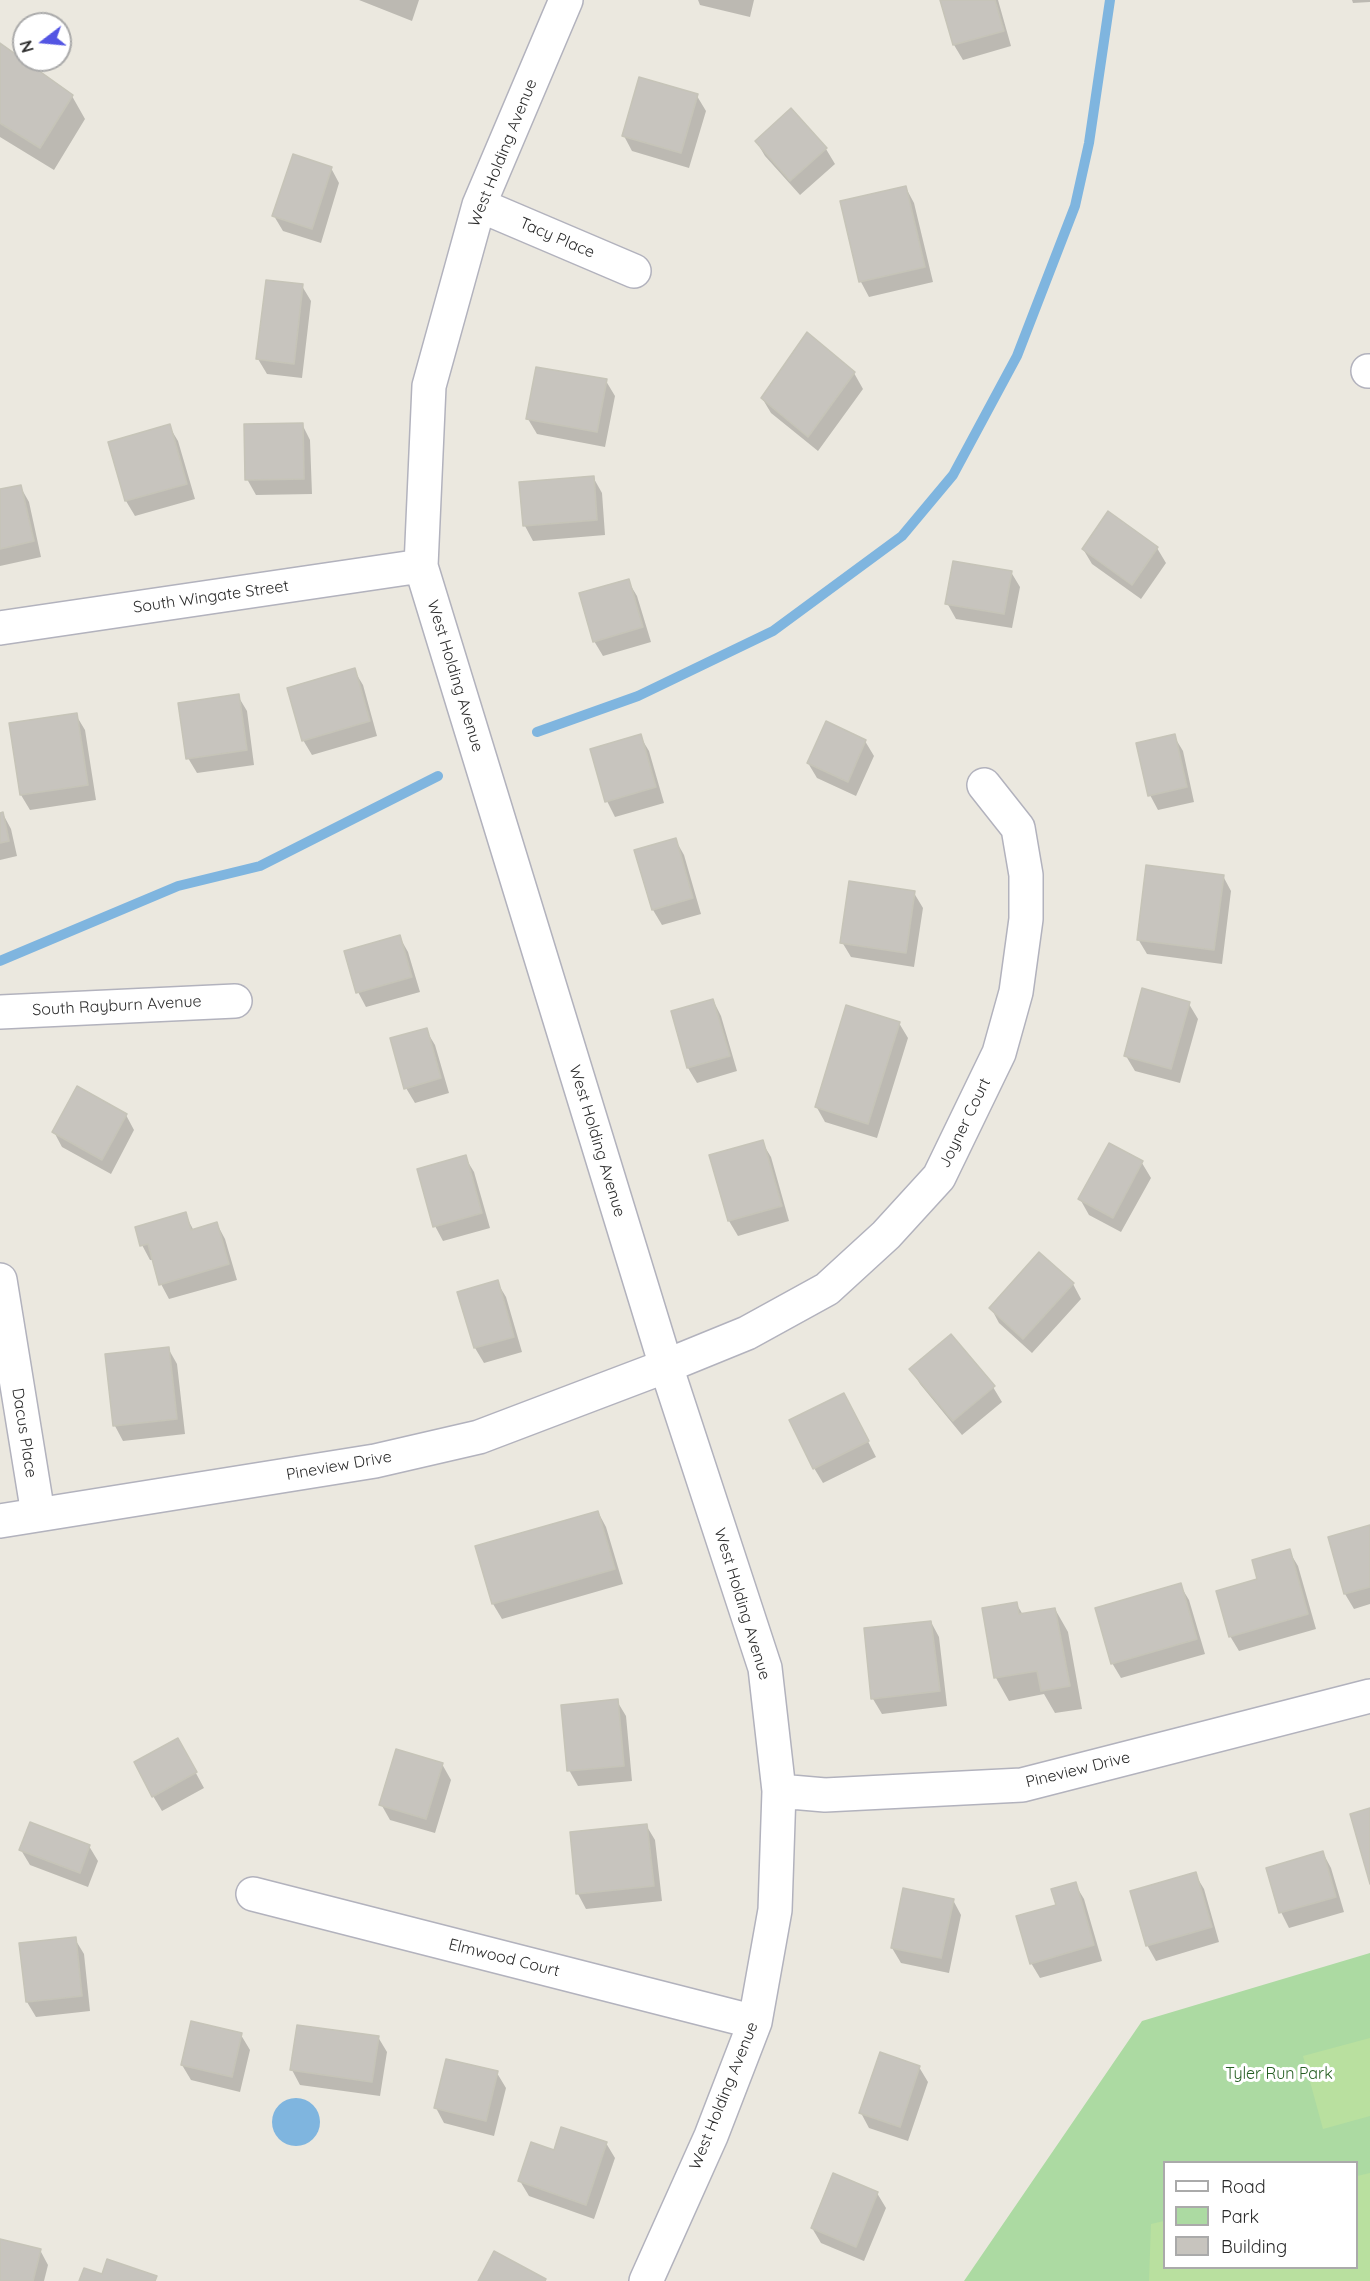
<!DOCTYPE html>
<style>
body{margin:0}
#map{position:relative;width:1370px;height:2281px;overflow:hidden;background:#ebe8df;font-family:Quicksand,sans-serif}
canvas{display:block}
.legend{position:absolute;left:1163px;top:2161px;width:195px;height:108px;box-sizing:border-box;background:#fff;border:2px solid #aaa;margin:0;padding:8px 10px;list-style:none;font-size:18px;color:#2b2b2b}
.legend li{display:flex;align-items:center;gap:12px;height:30px}
.legend b{width:30px;border:2px solid #aaa}
.north{position:absolute;left:12px;top:12px;width:60px;height:60px;box-sizing:border-box;background:#fff;border:2px solid #aaa;border-radius:50%;rotate:254deg;font-size:16px;font-weight:700;line-height:24px;text-align:center;color:#2b2b2b}
.north::after{content:'';display:block;margin:auto;width:21px;height:27px;background:#5355e3;clip-path:polygon(50% 0,100% 100%,50% 72%,0 100%)}
</style>
<div id="map">
<canvas width="1370" height="2281"></canvas>
<ul class="legend">
<li><b style="height:8px;background:#fff"></b>Road</li>
<li><b style="height:16px;background:#acdaa2"></b>Park</li>
<li><b style="height:16px;background:#c7c4be"></b>Building</li>
</ul>
<div class="north">N</div>
</div>
<script>
const ctx = document.querySelector('canvas').getContext('2d');
ctx.lineJoin = 'round';
function paint(path, color) { ctx.fillStyle = color; ctx.fill(path, 'evenodd'); }
function trace(path, color, width, dash) { ctx.strokeStyle = color; ctx.lineWidth = width; ctx.lineCap = dash ? 'butt' : 'round'; ctx.setLineDash(dash || []); ctx.stroke(path); }
function label(font, color, halo, rows, align = 'center') {
  ctx.font = font + ' Quicksand,sans-serif'; ctx.lineWidth = 6; ctx.setLineDash([]); ctx.textBaseline = 'middle'; ctx.strokeStyle = halo; ctx.fillStyle = color; for (const [text, x, y, turn = 0] of rows) {
    ctx.save(); ctx.translate(x, y); ctx.rotate((+turn || 0) * Math.PI / 180); ctx.textAlign = isNaN(turn) ? turn : align; if (halo) ctx.strokeText(text, 0, 0); ctx.fillText(text, 0, 0); ctx.restore();
  }
}
paint(new Path2D(`
 M 1370,1953 L 1370,2281 L 964,2281 L 1142,2021 ZM 1164,2162 L 1356,2162 L 1356,2268 L 1164,2268 Z`), '#acdaa2');
paint(new Path2D(`
 M 1370,2038 L 1370,2116 L 1323,2129 L 1303,2056 Z
 M 1370,2173 L 1370,2281 L 1149,2281 L 1151,2224 L 1164,2221 L 1164,2268 L 1356,2268 L 1357,2176 Z`), '#b9e09f');
paint(new Path2D(`
 M272 2122a24 24 0 1 1 48 0a24 24 0 1 1-48 0Z`), '#7fb5df');
paint(new Path2D(`
 M 359,0 L 419,0 L 412,21 Z
 M 698,0 L 754,0 L 750,17 L 700,5 Z
 M 941,0 L 998,0 L 1011,46 L 963,60 L 954,45 Z
 M 1352,0 L 1370,0 L 1370,2 L 1353,3 Z
 M 0,45 L 72,96 L 85,119 L 54,170 L 0,137 Z
 M 697,96 L 706,111 L 689,168 L 632,151 L 624,136 Z
 M 791,110 L 826,149 L 835,164 L 800,195 L 765,156 L 756,141 Z
 M 331,168 L 339,183 L 321,243 L 283,231 L 274,216 Z
 M 906,188 L 914,203 L 933,282 L 869,297 L 861,282 Z
 M 302,286 L 311,301 L 302,378 L 267,374 L 258,359 Z
 M 807,334 L 854,373 L 863,389 L 818,451 L 771,413 L 762,398 Z
 M 606,381 L 615,396 L 605,447 L 537,434 L 528,419 Z
 M 302,424 L 310,440 L 312,494 L 256,495 L 247,479 Z
 M 169,426 L 178,441 L 195,499 L 135,516 L 126,501 L 110,443 Z
 M 593,477 L 602,493 L 605,535 L 533,541 L 525,526 Z
 M 20,486 L 29,502 L 41,557 L 0,566 L 0,491 Z
 M 1157,548 L 1166,563 L 1141,599 L 1092,564 L 1083,549 Z
 M 1011,572 L 1020,587 L 1012,628 L 956,619 L 947,603 Z
 M 628,581 L 637,596 L 651,642 L 603,656 L 594,641 Z
 M 354,670 L 363,685 L 377,736 L 312,755 L 303,740 Z
 M 238,696 L 247,711 L 254,765 L 197,773 L 188,758 Z
 M 76,715 L 85,730 L 96,800 L 30,810 L 21,795 Z
 M 640,736 L 649,751 L 664,803 L 615,817 L 607,801 Z
 M 1174,736 L 1183,751 L 1194,802 L 1158,810 L 1150,795 Z
 M 865,741 L 874,756 L 856,796 L 817,778 L 808,763 Z
 M 0,814 L 3,814 L 11,829 L 17,856 L 0,860 Z
 M 675,839 L 684,855 L 701,914 L 662,925 L 653,910 L 636,851 Z
 M 1223,876 L 1231,891 L 1222,964 L 1147,954 L 1138,939 Z
 M 914,893 L 923,908 L 914,967 L 851,957 L 842,942 Z
 M 399,936 L 408,952 L 420,992 L 366,1007 L 358,992 Z
 M 713,1000 L 721,1016 L 737,1071 L 697,1083 L 688,1068 L 672,1012 Z
 M 1189,1004 L 1198,1019 L 1180,1083 L 1135,1071 L 1126,1056 Z
 M 899,1023 L 908,1038 L 877,1138 L 825,1122 L 816,1106 Z
 M 426,1030 L 435,1045 L 449,1093 L 415,1103 L 406,1088 Z
 M 126,1115 L 134,1130 L 111,1174 L 62,1147 L 54,1132 Z
 M 762,1142 L 771,1157 L 789,1221 L 738,1236 L 729,1221 L 711,1156 Z
 M 1110,1145 L 1142,1163 L 1151,1178 L 1121,1232 L 1089,1215 L 1080,1199 Z
 M 465,1157 L 474,1172 L 490,1228 L 443,1241 L 435,1226 Z
 M 185,1214 L 194,1231 L 217,1224 L 225,1239 L 237,1280 L 169,1299 L 161,1284 L 154,1260 L 150,1260 L 142,1245 Z
 M 497,1282 L 506,1297 L 522,1352 L 484,1363 L 475,1348 Z
 M 1073,1284 L 1081,1299 L 1032,1353 L 999,1323 L 991,1308 Z
 M 168,1348 L 177,1364 L 185,1434 L 123,1441 L 115,1426 L 107,1355 Z
 M 911,1369 L 993,1387 L 1002,1402 L 962,1435 L 920,1384 Z
 M 852,1410 L 876,1457 L 823,1483 L 814,1468 Z
 M 598,1512 L 606,1527 L 623,1584 L 502,1619 L 493,1604 L 477,1547 Z
 M 1370,1526 L 1370,1604 L 1354,1609 L 1345,1594 L 1329,1538 Z
 M 1289,1551 L 1298,1566 L 1316,1629 L 1239,1651 L 1230,1636 L 1259,1580 Z
 M 1180,1585 L 1189,1600 L 1205,1654 L 1121,1678 L 1112,1663 Z
 M 1016,1603 L 1023,1615 L 1055,1609 L 1068,1632 L 1082,1709 L 1055,1713 L 1044,1694 L 1009,1701 L 996,1678 L 983,1609 Z
 M 931,1622 L 939,1637 L 947,1706 L 882,1714 L 873,1699 Z
 M 617,1701 L 626,1716 L 632,1781 L 578,1786 L 569,1770 Z
 M 178,1740 L 204,1788 L 162,1811 L 153,1796 Z
 M 442,1764 L 451,1780 L 435,1833 L 390,1820 L 381,1804 Z
 M 646,1825 L 655,1840 L 662,1901 L 586,1909 L 578,1894 Z
 M 89,1846 L 98,1861 L 88,1887 L 30,1865 L 21,1850 Z
 M 1323,1853 L 1331,1868 L 1344,1912 L 1289,1928 L 1281,1912 Z
 M 1195,1874 L 1204,1889 L 1219,1942 L 1156,1961 L 1147,1945 Z
 M 1075,1884 L 1084,1899 L 1102,1961 L 1040,1978 L 1031,1963 L 1058,1906 Z
 M 953,1900 L 961,1915 L 949,1973 L 901,1963 L 892,1948 Z
 M 75,1939 L 84,1954 L 90,2011 L 36,2017 L 27,2002 L 21,1944 Z
 M 241,2035 L 250,2050 L 240,2092 L 191,2080 L 182,2065 Z
 M 378,2037 L 387,2052 L 380,2096 L 300,2085 L 292,2070 Z
 M 919,2067 L 928,2082 L 908,2141 L 869,2128 L 861,2113 Z
 M 497,2073 L 506,2088 L 494,2136 L 444,2123 L 436,2108 Z
 M 606,2143 L 615,2158 L 594,2219 L 529,2196 L 520,2181 L 555,2151 Z
 M 877,2193 L 886,2208 L 864,2261 L 821,2243 L 812,2228 Z
 M 0,2240 L 40,2250 L 48,2265 L 44,2281 L 0,2281 Z`), '#0003');
trace(new Path2D(`
 M 537,732 L 638,696 L 773,631 L 902,536 L 953,475 L 1017,356 L 1075,206 L 1089,143 L 1110,0
 M 0,961 L 178,886 L 260,866 L 438,776`), '#7fb5df', 10);
const building = new Path2D(`
 M 940,0 L 995,0 L 1004,31 L 953,45 Z
 M 0,43 L 73,95 L 40,148 L 0,123 Z
 M 639,77 L 698,94 L 681,153 L 622,136 Z
 M 791,108 L 827,148 L 790,181 L 755,141 Z
 M 293,154 L 332,167 L 312,229 L 272,216 Z
 M 906,186 L 925,267 L 859,282 L 840,201 Z
 M 266,280 L 303,284 L 294,364 L 256,359 Z
 M 807,332 L 855,372 L 808,437 L 761,398 Z
 M 536,367 L 607,379 L 597,432 L 526,419 Z
 M 303,423 L 304,479 L 245,480 L 244,424 Z
 M 170,424 L 187,484 L 125,501 L 108,442 Z
 M 594,476 L 597,520 L 523,526 L 519,482 Z
 M 21,485 L 34,541 L 0,549 L 0,489 Z
 M 1108,511 L 1158,547 L 1132,585 L 1082,549 Z
 M 953,561 L 1012,571 L 1004,614 L 945,604 Z
 M 629,579 L 643,627 L 593,642 L 579,593 Z
 M 355,668 L 370,721 L 302,741 L 287,688 Z
 M 239,694 L 247,750 L 186,759 L 178,703 Z
 M 77,713 L 88,785 L 20,795 L 9,723 Z
 M 826,721 L 866,740 L 848,782 L 807,763 Z
 M 641,734 L 656,787 L 605,802 L 590,749 Z
 M 1175,734 L 1187,787 L 1148,796 L 1136,743 Z
 M 3,812 L 9,841 L 0,843 L 0,813 Z
 M 676,838 L 693,898 L 652,910 L 634,850 Z
 M 1146,865 L 1224,875 L 1214,950 L 1137,940 Z
 M 849,881 L 915,891 L 906,953 L 840,943 Z
 M 400,935 L 412,977 L 356,993 L 344,951 Z
 M 1142,988 L 1190,1002 L 1171,1069 L 1124,1056 Z
 M 713,999 L 730,1056 L 687,1068 L 671,1011 Z
 M 846,1005 L 900,1022 L 868,1124 L 815,1107 Z
 M 427,1028 L 441,1078 L 404,1089 L 390,1038 Z
 M 77,1086 L 127,1114 L 102,1160 L 52,1132 Z
 M 763,1140 L 782,1206 L 728,1221 L 709,1155 Z
 M 1109,1143 L 1143,1161 L 1113,1218 L 1078,1199 Z
 M 466,1155 L 482,1213 L 433,1227 L 417,1169 Z
 M 186,1212 L 191,1230 L 217,1222 L 229,1264 L 159,1285 L 148,1244 L 140,1246 L 135,1227 Z
 M 1039,1252 L 1074,1283 L 1023,1339 L 989,1308 Z
 M 498,1280 L 514,1337 L 474,1348 L 457,1292 Z
 M 951,1334 L 995,1386 L 953,1421 L 909,1369 Z
 M 169,1347 L 177,1419 L 113,1426 L 105,1354 Z
 M 844,1393 L 869,1441 L 813,1469 L 789,1420 Z
 M 598,1511 L 615,1569 L 492,1604 L 475,1546 Z
 M 1370,1525 L 1370,1587 L 1344,1594 L 1328,1537 Z
 M 1290,1549 L 1308,1614 L 1229,1637 L 1216,1591 L 1257,1579 L 1252,1560 Z
 M 1181,1583 L 1197,1639 L 1111,1664 L 1095,1608 Z
 M 1017,1602 L 1019,1614 L 1055,1608 L 1070,1686 L 1041,1691 L 1037,1671 L 994,1678 L 982,1608 Z
 M 931,1621 L 940,1691 L 871,1699 L 864,1628 Z
 M 618,1699 L 624,1766 L 567,1771 L 561,1705 Z
 M 178,1738 L 197,1772 L 152,1797 L 134,1762 Z
 M 396,1749 L 443,1763 L 426,1819 L 379,1805 Z
 M 1370,1808 L 1370,1884 L 1350,1814 Z
 M 30,1822 L 90,1845 L 80,1873 L 19,1850 Z
 M 647,1824 L 654,1886 L 576,1894 L 570,1832 Z
 M 1323,1851 L 1336,1897 L 1279,1913 L 1266,1868 Z
 M 1196,1872 L 1212,1927 L 1146,1946 L 1130,1891 Z
 M 1076,1882 L 1094,1945 L 1030,1964 L 1016,1916 L 1056,1905 L 1051,1889 Z
 M 903,1888 L 954,1899 L 941,1958 L 891,1948 Z
 M 76,1937 L 82,1996 L 26,2002 L 19,1943 Z
 M 191,2021 L 242,2033 L 232,2077 L 181,2065 Z
 M 297,2025 L 379,2036 L 372,2082 L 290,2070 Z
 M 880,2052 L 920,2066 L 900,2127 L 859,2113 Z
 M 446,2059 L 498,2071 L 486,2121 L 434,2108 Z
 M 561,2127 L 607,2142 L 586,2205 L 518,2181 L 531,2142 L 554,2150 Z
 M 833,2173 L 878,2192 L 856,2247 L 811,2228 Z
 M 0,2239 L 41,2249 L 33,2281 L 0,2281 Z
 M 494,2251 L 546,2279 L 545,2281 L 478,2281 Z
 M 107,2259 L 157,2276 L 155,2281 L 79,2281 L 84,2268 L 102,2274 Z`);
paint(building, '#c7c4be');
trace(building, '#c6c4b8', 1.5);
const street = new Path2D(`
 M 566,0 L 479,205 L 429,386 L 421,566 L 666,1366 L 765,1668 L 779,1791 L 775,1910 L 755,2022 L 711,2136 L 646,2281
 M 479,205 L 634,271
 M 1368,371 L 1370,371
 M 0,628 L 421,566
 M 0,1012 L 235,1001
 M 0,1280 L 38,1514
 M 0,1521 L 375,1461 L 479,1437 L 666,1366 L 747,1333 L 827,1289 L 886,1235 L 939,1177 L 999,1053 L 1016,992 L 1026,919 L 1026,875 L 1018,828 L 984,785
 M 779,1791 L 825,1795 L 1022,1785 L 1370,1696
 M 253,1894 L 755,2022`);
trace(street, '#b2b2bd', 36);
trace(street, '#fff', 33);
label('16px', '#2b2b2b', '#fff', [
 ["West Holding Avenue",503,153,-68],
 ["Tacy Place",557,238,23],
 ["South Wingate Street",211,597,-8],
 ["West Holding Avenue",455,676,73],
 ["South Rayburn Avenue",117,1006,-3],
 ["Joyner Court",965,1123,-64],
 ["West Holding Avenue",597,1141,73],
 ["Dacus Place",24,1433,81],
 ["Pineview Drive",339,1466,-10],
 ["West Holding Avenue",742,1604,73],
 ["Pineview Drive",1078,1770,-14],
 ["Elmwood Court",504,1958,14],
 ["West Holding Avenue",724,2096,-68]
]);
label('16px', '#265f23', '#fff', [
 ["Tyler Run Park",1279,2074]
]);
</script>
